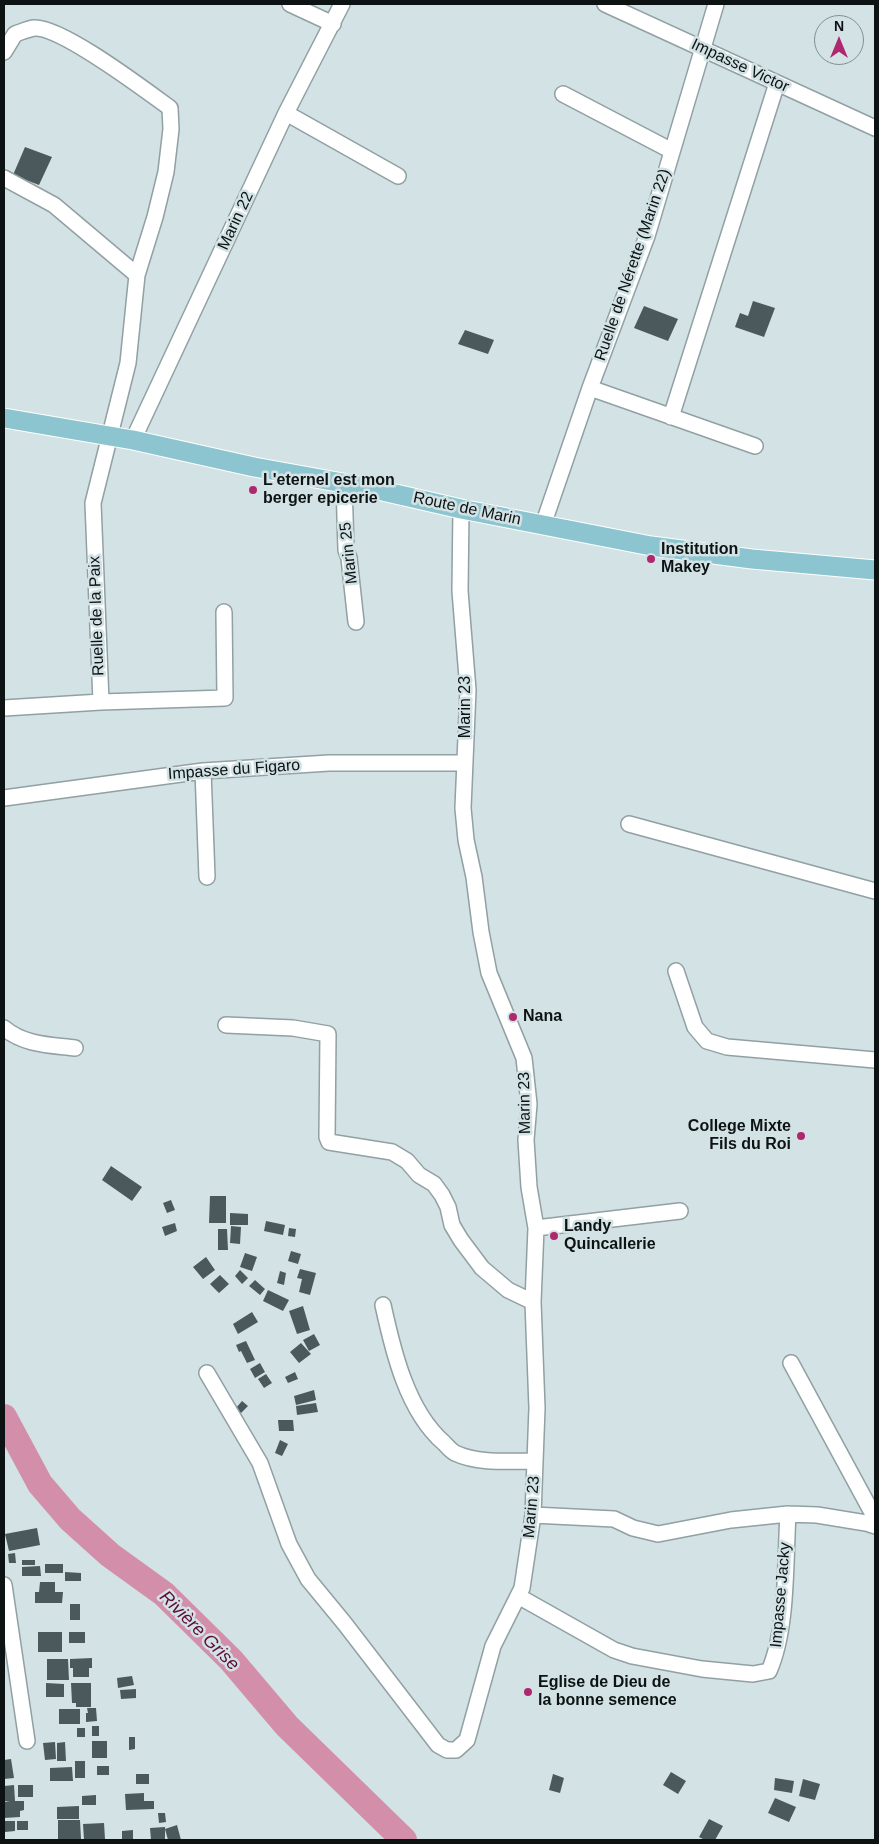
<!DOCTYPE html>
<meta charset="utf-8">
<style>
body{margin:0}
#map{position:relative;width:879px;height:1844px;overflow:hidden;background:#d2e2e5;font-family:Arial,sans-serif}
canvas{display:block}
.frame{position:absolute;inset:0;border:5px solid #0d1213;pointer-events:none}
.north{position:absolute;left:814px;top:15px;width:50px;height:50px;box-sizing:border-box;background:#d2e2e5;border:1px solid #838f91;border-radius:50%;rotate:0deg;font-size:14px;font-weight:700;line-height:20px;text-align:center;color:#0d1213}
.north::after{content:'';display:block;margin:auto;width:18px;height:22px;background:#af286d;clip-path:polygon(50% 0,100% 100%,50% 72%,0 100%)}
</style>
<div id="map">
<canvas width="879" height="1844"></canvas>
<div class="frame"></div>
<div class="north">N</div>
</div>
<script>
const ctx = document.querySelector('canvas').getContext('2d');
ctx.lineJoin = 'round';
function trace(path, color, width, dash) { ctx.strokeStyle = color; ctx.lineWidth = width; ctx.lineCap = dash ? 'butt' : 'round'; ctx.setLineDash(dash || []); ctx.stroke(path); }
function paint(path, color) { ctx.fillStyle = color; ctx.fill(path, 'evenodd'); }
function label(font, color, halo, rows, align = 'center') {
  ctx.font = font + ' Arial,sans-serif'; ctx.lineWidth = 5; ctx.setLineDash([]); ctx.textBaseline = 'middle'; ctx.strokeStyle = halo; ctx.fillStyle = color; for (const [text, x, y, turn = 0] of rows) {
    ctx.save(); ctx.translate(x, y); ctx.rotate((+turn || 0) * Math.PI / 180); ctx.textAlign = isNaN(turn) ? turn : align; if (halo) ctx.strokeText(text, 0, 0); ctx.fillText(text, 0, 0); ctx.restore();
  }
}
trace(new Path2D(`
 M 4,1417 L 40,1484 L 70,1519 L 110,1555 L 164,1594 L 231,1660 L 287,1726 L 404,1840`), '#d38ea9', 26);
paint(new Path2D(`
 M 25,147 L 52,157 L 39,185 L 13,175 Z
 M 753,301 L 775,308 L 764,337 L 735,327 L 740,313 L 748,316 Z
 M 644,306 L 678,319 L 668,341 L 634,328 Z
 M 465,330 L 494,340 L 488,354 L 458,344 Z
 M 111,1166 L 142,1187 L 132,1201 L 102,1180 Z
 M 210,1196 L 226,1196 L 226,1223 L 209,1223 Z
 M 171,1200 L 175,1210 L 167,1213 L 163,1203 Z
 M 230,1213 L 248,1214 L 248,1225 L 230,1225 Z
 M 266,1221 L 285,1225 L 283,1235 L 264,1231 Z
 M 175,1223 L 177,1231 L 165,1236 L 162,1227 Z
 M 231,1226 L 241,1227 L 240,1244 L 230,1243 Z
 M 289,1228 L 296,1229 L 295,1237 L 288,1236 Z
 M 218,1229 L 227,1229 L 228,1250 L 218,1250 Z
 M 291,1251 L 301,1254 L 298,1264 L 288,1261 Z
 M 245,1253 L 257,1257 L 252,1271 L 240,1267 Z
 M 206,1257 L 215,1270 L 203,1279 L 193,1267 Z
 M 300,1269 L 316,1273 L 310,1295 L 299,1292 L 302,1279 L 297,1278 Z
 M 240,1270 L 248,1278 L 242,1284 L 235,1276 Z
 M 280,1271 L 286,1273 L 284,1285 L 277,1283 Z
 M 220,1275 L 229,1284 L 219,1293 L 210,1284 Z
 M 255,1280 L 265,1289 L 260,1295 L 249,1286 Z
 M 268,1290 L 289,1300 L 283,1311 L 263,1301 Z
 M 303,1306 L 310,1330 L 297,1334 L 289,1311 Z
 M 252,1312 L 258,1322 L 238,1334 L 233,1324 Z
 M 314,1334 L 320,1345 L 309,1351 L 303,1340 Z
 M 246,1341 L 255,1360 L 247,1363 L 241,1351 L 239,1352 L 236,1345 Z
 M 301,1343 L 311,1354 L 299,1363 L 290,1352 Z
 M 260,1363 L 265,1372 L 255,1378 L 250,1369 Z
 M 295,1372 L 298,1379 L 288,1383 L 285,1377 Z
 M 266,1374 L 272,1383 L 264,1388 L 258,1379 Z
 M 314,1390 L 316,1400 L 296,1405 L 294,1396 Z
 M 242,1401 L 248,1406 L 241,1413 L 236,1408 Z
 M 316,1403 L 318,1412 L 297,1415 L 296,1406 Z
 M 278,1420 L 293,1420 L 294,1431 L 279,1431 Z
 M 280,1440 L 288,1444 L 282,1456 L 275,1453 Z
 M 37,1528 L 40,1545 L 9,1551 L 5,1534 Z
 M 15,1553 L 16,1563 L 9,1563 L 8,1554 Z
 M 22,1560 L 35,1560 L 35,1565 L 22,1565 Z
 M 45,1564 L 63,1564 L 63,1573 L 45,1573 Z
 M 40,1566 L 41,1576 L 22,1576 L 22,1567 Z
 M 65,1572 L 81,1573 L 81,1581 L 65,1581 Z
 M 40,1582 L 55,1582 L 55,1592 L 63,1592 L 62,1603 L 35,1603 L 35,1592 L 39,1592 Z
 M 70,1604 L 80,1604 L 80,1620 L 70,1620 Z
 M 38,1632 L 62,1632 L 62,1652 L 38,1652 Z
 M 69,1632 L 85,1632 L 85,1643 L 69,1643 Z
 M 92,1658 L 92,1668 L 89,1668 L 89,1677 L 73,1677 L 73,1668 L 70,1668 L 70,1659 Z
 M 47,1659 L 68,1659 L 69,1680 L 47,1680 Z
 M 132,1676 L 134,1685 L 118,1688 L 117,1678 Z
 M 46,1683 L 64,1684 L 64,1697 L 46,1697 Z
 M 71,1683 L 91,1683 L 91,1707 L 76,1707 L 76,1703 L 72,1703 Z
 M 136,1689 L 136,1698 L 121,1699 L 120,1690 Z
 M 87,1708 L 96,1708 L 97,1721 L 86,1722 L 86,1713 L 88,1713 Z
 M 59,1709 L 80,1709 L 80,1724 L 59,1724 Z
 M 92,1726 L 99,1726 L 99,1736 L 92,1736 Z
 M 77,1728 L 85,1728 L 85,1737 L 77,1737 Z
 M 129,1737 L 135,1737 L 135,1749 L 129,1750 Z
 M 92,1741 L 107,1741 L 107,1758 L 92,1758 Z
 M 55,1742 L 56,1759 L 45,1760 L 43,1743 Z
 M 65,1742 L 66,1761 L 57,1761 L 57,1743 Z
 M 11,1759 L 14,1778 L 4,1779 L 4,1760 Z
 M 75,1761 L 85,1761 L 85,1778 L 75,1778 Z
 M 97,1766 L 109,1766 L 109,1775 L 97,1775 Z
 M 72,1767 L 73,1781 L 50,1781 L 50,1768 Z
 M 671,1772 L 686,1781 L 678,1794 L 663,1785 Z
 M 136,1774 L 149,1774 L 149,1784 L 136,1784 Z
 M 553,1774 L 564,1778 L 560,1793 L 549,1790 Z
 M 775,1778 L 794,1781 L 792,1793 L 774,1790 Z
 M 803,1779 L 820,1784 L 815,1800 L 799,1796 Z
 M 14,1785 L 15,1801 L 24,1801 L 24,1810 L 20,1811 L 20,1817 L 4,1818 L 4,1802 L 10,1802 L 4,1801 L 4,1786 Z
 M 18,1785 L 33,1785 L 33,1797 L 18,1797 Z
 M 144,1793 L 144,1801 L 154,1801 L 154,1809 L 126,1810 L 125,1794 Z
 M 96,1795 L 96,1805 L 82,1805 L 82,1796 Z
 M 775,1798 L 796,1807 L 789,1822 L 768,1813 Z
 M 79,1806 L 79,1819 L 57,1819 L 57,1807 Z
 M 158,1813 L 165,1813 L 166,1822 L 159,1823 Z
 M 709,1819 L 723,1826 L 715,1840 L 705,1840 L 699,1837 Z
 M 58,1820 L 80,1820 L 81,1839 L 58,1840 Z
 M 5,1821 L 15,1821 L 15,1831 L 5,1832 Z
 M 17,1821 L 28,1821 L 28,1830 L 17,1830 Z
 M 104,1823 L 105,1839 L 84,1840 L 83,1824 Z
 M 177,1825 L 181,1840 L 168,1840 L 165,1829 Z
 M 165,1827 L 165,1840 L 151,1840 L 150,1828 Z
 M 133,1830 L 133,1840 L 122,1840 L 122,1831 Z`), '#4b595c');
const minor = new Path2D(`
 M 290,4 L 333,24
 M 605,4 L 875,128
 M 4,52 L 15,34 C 21,32 28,29 34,28 C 61,26 145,90 170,108 L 171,129 L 166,172 L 155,217 L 137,275 L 128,363 L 93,503 L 101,702 L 4,708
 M 563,94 L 672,151
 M 286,113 L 398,176
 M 4,178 L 54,205 L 137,275
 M 590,388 L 755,446
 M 671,417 L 777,83
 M 133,440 L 286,113 L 342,4
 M 344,483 L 346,550 L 349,558 L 356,622
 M 543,525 L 590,388 L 647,236 L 716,4
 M 101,702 L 225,698 L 224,612
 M 203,771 L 207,877
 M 4,798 L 203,771 L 329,763 L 465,763
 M 629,824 L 875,891
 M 676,971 L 695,1027 L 707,1041 L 727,1047 L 875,1060
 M 226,1025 L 293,1028 L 328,1034 L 327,1137 L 329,1142 L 392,1152 L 407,1161 L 419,1175 L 434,1184 L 442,1195 L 448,1207 L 452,1225 L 461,1240 L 482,1268 L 508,1290 L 533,1302
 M 4,1028 C 24,1045 50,1045 75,1048
 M 536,1228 L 680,1211
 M 383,1305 C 393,1351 407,1411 444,1443 C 447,1446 451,1451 455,1453 C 478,1464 510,1461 535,1461
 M 791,1363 L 875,1518
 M 207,1373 L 260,1463 L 289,1544 L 308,1579 L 345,1624 L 438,1745 L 447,1750 L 456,1750 L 467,1740 L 493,1646 L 522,1588 L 533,1515 L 537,1408 L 533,1302 L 536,1228 L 529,1187 L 526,1140 L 529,1104 L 524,1058 L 489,973 L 481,932 L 474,877 L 466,840 L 463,808 L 468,690 L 460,591 L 461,509
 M 533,1515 L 614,1519 L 633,1528 L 658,1534 L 731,1520 L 788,1514 L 817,1515 L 866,1523 L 875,1526
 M 4,1585 L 27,1741
 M 518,1596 L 614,1650 L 632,1656 L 702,1669 L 753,1674 L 769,1671 C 788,1628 785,1561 788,1514`);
const major = new Path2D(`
 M 4,418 L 133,440 L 254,467 L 365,487 L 461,509 L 651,546 L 752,559 L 875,570`);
trace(minor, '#91a0a3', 18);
trace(major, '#fff', 21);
trace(minor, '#fff', 15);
trace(major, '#8cc5cf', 19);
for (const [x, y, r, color] of [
 [253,490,5,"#af286d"],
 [651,559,5,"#af286d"],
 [513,1017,5,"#af286d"],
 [801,1136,5,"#af286d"],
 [554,1236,5,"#af286d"],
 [528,1692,5,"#af286d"]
]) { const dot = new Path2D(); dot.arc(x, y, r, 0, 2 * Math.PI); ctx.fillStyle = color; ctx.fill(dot); trace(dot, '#d2e2e5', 2); }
label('16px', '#0d1213', '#d2e2e5', [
 ["Impasse Victor",740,66,25],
 ["Marin 22",236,221,-65],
 ["Ruelle de Nérette (Marin 22)",633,265,-71],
 ["Route de Marin",467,509,12],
 ["Marin 25",349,553,-96],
 ["Ruelle de la Paix",97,616,-92],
 ["Marin 23",466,707,-90],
 ["Impasse du Figaro",234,770,-4],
 ["Marin 23",525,1103,-91],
 ["Marin 23",532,1507,-85],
 ["Impasse Jacky",781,1595,-85]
]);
label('bold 16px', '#0d1213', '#d2e2e5', [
 ["L'eternel est mon",263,481],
 ["berger epicerie",263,499],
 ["Institution",661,550],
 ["Makey",661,568],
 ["Nana",523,1017],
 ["College Mixte",791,1127,"right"],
 ["Fils du Roi",791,1145,"right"],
 ["Landy",564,1227],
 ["Quincallerie",564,1245],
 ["Eglise de Dieu de",538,1683],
 ["la bonne semence",538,1701]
], 'left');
label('italic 18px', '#5e0c37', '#d2e2e5', [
 ["Rivière Grise",199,1631,45]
]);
</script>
